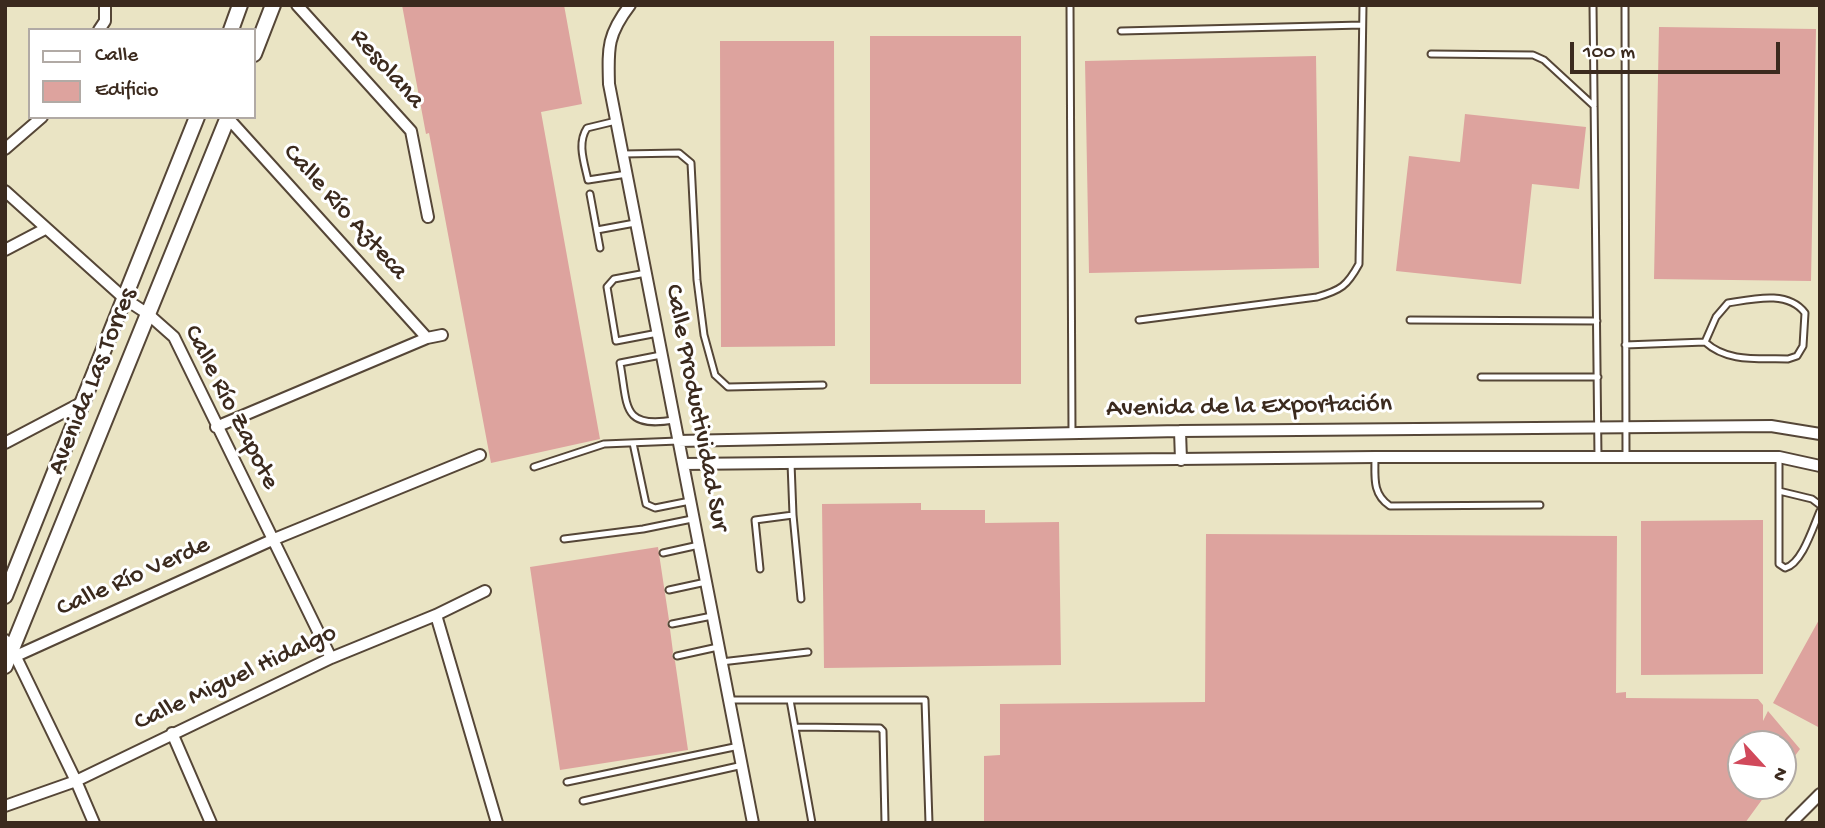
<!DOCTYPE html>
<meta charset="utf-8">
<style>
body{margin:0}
#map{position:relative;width:1825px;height:828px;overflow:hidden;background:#eae4c4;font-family:"Gochi Hand",sans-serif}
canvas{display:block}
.frame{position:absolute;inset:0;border:7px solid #3b2a1e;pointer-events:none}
.legend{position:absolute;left:28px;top:28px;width:228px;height:91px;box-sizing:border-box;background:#fff;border:2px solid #b1aaa5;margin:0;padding:9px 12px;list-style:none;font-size:21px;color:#3b2a1e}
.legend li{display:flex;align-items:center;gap:14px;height:35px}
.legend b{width:35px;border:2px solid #b1aaa5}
.north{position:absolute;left:1727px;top:730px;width:70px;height:70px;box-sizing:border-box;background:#fff;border:2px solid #b1aaa5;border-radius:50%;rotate:117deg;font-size:19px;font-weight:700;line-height:28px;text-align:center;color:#3b2a1e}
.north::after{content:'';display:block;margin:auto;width:24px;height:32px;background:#d1495b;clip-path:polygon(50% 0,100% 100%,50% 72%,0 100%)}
.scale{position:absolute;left:1570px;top:42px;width:210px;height:32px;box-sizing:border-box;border:4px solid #3b2a1e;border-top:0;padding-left:9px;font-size:21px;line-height:24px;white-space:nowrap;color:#3b2a1e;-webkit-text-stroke:5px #fff;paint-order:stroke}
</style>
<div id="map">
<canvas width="1825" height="828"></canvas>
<div class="frame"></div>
<ul class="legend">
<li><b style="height:9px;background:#fff"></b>Calle</li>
<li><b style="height:19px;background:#dda39e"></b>Edificio</li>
</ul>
<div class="north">N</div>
<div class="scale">100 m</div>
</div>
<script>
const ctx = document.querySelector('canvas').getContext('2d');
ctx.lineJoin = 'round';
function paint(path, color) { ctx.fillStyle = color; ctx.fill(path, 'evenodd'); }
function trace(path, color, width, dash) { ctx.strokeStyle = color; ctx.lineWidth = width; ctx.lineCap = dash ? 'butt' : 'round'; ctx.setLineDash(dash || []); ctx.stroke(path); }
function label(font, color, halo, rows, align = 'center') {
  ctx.font = font + ' "Gochi Hand",sans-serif'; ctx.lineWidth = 6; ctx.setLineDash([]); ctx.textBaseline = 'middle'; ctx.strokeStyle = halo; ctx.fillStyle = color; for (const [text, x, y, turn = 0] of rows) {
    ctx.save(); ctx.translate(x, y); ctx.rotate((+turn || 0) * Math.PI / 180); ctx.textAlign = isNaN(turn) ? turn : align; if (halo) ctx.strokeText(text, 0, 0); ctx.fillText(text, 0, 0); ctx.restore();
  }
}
paint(new Path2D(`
 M 402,5 L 564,5 L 582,104 L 541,112 L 600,439 L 491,463 L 429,133 L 426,134 Z
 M 1659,27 L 1816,29 L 1811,281 L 1654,279 Z
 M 870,36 L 1021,36 L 1021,384 L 870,384 Z
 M 720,41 L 834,41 L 835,346 L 721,347 Z
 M 1316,56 L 1319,268 L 1089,273 L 1085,61 Z
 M 1465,114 L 1586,127 L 1579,189 L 1532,184 L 1521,284 L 1396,271 L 1409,156 L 1460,162 Z
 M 921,503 L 921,510 L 985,510 L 985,523 L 1059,522 L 1061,665 L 824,668 L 822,504 Z
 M 1763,520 L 1763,674 L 1641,675 L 1641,521 Z
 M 1206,534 L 1617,536 L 1616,693 L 1626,692 L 1626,698 L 1758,699 L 1763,705 L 1763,721 L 1768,711 L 1800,749 L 1783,772 L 1783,744 L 1741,744 L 1741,786 L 1772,786 L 1745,823 L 984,823 L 984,756 L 1000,755 L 1000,704 L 1205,702 Z
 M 658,547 L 669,620 L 667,624 L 670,629 L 673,652 L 672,656 L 675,661 L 688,750 L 560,770 L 530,567 Z
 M 1820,618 L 1820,728 L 1773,703 Z`), '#dda39e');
const service = new Path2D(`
 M 1070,5 L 1072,433
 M 1593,5 L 1598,457
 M 1625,5 L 1626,457
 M 1121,31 L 1362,25
 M 1431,54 L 1533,55 L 1544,60 L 1594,106
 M 616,121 L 587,128 C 577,143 584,162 588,180 L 627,174
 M 623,154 L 679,153 L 691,163 L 697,280 L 704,335 L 715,375 L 728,387 L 823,385
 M 590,194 L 600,248
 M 597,230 L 635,223
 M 646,273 L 614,279 L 607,287 L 616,341 L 658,333
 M 1139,320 L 1317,297 C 1341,290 1347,286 1359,264 L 1363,5
 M 1410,320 L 1597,321
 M 1625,345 L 1705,342 C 1728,363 1759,358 1788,359 L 1797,356 L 1803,346 L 1805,313 C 1788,290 1753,299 1728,303 L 1716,317 L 1705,342
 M 661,355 L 620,363 C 628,406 621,429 674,420
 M 1481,377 L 1598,377
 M 633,443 L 646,504 L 655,508 L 690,501
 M 1375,457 C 1375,477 1372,494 1390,506 L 1540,505
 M 1779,457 L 1779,564 L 1785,568 C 1802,564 1813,527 1820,511
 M 791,463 L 793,515
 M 534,467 L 604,444 L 678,441
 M 1779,491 L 1812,499 L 1820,505
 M 564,539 L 643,529 L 692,519
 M 663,553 L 699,545
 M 760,569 L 755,520 L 793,515 L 801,599
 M 669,590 L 706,582
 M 672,624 L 712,616
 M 677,656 L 718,647
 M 721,662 L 808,652
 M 729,700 L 925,700 L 929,823
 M 790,700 L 812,823
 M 795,727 L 880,728 L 883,731 L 885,823
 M 567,782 L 739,746
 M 583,801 L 743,765`);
const minor = new Path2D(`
 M 297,5 L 411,131 L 428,217
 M 630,5 C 607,35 608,48 609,84 L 753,823
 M 99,30 L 105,21 L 105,5
 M 228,118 L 427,338
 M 5,149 L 42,117
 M 5,191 L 125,299 L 148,314 L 174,337 L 331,658
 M 5,250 L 45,229
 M 216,427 L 427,338 L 442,335
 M 1180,431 L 1181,460
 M 678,441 L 1180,431 L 1771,426 L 1820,434
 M 5,443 L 83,402
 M 683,464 L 1375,457 L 1779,457 L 1820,466
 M 436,615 L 497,823
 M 5,640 L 12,649 L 76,781 L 94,823
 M 16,656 L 272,540 L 480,455
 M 172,733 L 211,823
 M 5,806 L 76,781 L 331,658 L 436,615 L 485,591
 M 1791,823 L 1820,794`);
const tertiary = new Path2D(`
 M 231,30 L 240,5
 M 254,54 L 273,5
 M 5,596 L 197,117
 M 5,666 L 228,117`);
trace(service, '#554637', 9);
trace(minor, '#554637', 14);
trace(tertiary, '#554637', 18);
trace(service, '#fff', 5);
trace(minor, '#fff', 10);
trace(tertiary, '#fff', 14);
label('26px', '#3b2a1e', '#fff', [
 ["Resolana",386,70,48],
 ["Calle Río Azteca",344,213,48],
 ["Avenida Las Torres",94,382,-68],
 ["Calle Río Zapote",230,408,63],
 ["Calle Productividad Sur",695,408,79],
 ["Avenida de la Exportación",1249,408,-1],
 ["Calle Río Verde",134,578,-24],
 ["Calle Miguel Hidalgo",236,679,-25]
]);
</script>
